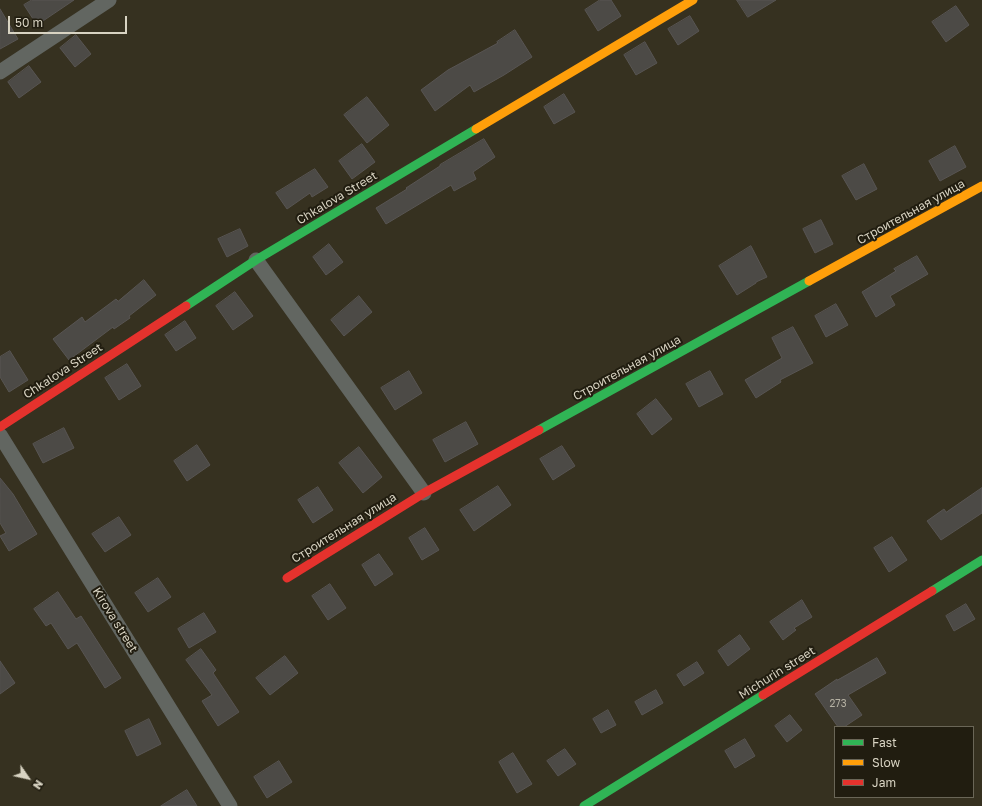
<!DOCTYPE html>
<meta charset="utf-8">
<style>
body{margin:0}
#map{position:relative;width:982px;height:806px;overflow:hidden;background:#363120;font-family:"Golos Text",sans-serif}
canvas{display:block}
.legend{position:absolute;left:834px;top:726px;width:140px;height:72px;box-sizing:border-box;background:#211d10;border:1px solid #6a6657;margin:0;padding:5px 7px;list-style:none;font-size:12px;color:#d8d3c2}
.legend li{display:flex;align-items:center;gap:8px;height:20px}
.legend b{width:20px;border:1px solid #6a6657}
.north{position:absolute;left:8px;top:758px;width:40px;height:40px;-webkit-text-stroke:3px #211d10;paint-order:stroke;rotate:124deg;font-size:11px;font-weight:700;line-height:16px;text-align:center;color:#d8d3c2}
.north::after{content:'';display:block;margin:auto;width:14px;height:18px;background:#d8d3c2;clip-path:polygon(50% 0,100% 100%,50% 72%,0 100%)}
.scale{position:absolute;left:8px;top:16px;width:119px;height:18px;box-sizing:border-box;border:2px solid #d8d3c2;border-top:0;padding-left:5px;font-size:12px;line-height:14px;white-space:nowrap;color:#d8d3c2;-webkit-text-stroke:3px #211d10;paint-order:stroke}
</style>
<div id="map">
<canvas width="982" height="806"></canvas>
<ul class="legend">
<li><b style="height:5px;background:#30b455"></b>Fast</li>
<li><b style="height:5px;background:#ff9f0a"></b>Slow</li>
<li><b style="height:5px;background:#e5322d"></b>Jam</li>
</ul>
<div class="north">N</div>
<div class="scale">50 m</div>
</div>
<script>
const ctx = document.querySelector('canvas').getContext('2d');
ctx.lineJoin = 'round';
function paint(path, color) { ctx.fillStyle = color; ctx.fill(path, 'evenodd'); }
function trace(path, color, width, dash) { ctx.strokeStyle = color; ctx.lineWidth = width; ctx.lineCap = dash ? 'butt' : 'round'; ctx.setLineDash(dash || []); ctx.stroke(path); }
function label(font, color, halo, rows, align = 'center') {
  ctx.font = font + ' "Golos Text",sans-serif'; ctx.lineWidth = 4; ctx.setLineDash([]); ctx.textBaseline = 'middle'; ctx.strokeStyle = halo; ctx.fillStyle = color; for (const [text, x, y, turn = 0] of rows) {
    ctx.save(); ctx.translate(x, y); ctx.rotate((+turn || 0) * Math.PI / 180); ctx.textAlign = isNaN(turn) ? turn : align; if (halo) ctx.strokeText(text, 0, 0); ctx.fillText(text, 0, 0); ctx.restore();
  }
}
const building = new Path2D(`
 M 32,0 L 74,0 L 37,25 L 24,5 Z
 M 600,0 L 611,0 L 621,16 L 598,31 L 585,10 Z
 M 737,0 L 776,0 L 748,17 Z
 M 956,6 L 969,25 L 946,42 L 932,22 Z
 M 0,9 L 18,39 L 0,49 Z
 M 690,16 L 699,31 L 678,45 L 668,29 Z
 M 515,30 L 532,57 L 504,75 L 474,92 L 470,85 L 435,111 L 421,90 L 448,70 L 498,43 L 497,42 Z
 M 76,35 L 91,54 L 75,67 L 60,48 Z
 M 645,42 L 657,63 L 636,75 L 624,55 Z
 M 29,66 L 41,82 L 19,98 L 8,82 Z
 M 564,94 L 575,112 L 554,124 L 544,107 Z
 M 367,97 L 389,125 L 367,143 L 344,115 Z
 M 484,139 L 495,157 L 473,172 L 476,179 L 454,191 L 451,185 L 386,224 L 376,208 L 407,189 L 406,188 L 440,166 L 440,165 Z
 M 362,144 L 375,162 L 352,179 L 339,161 Z
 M 955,146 L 966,167 L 940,181 L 929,161 Z
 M 864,164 L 877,189 L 856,200 L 842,176 Z
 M 315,169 L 328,187 L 312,197 L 310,193 L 287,209 L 276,193 Z
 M 821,220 L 833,244 L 815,253 L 803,229 Z
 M 240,229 L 248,246 L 227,257 L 218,239 Z
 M 329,244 L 343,262 L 326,275 L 313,257 Z
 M 751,246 L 767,277 L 756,282 L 756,283 L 737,295 L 719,266 Z
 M 917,256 L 928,274 L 890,296 L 895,305 L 876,317 L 862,292 L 896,271 L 894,269 Z
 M 144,280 L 156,295 L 129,316 L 130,318 L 114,329 L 113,327 L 69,360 L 53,339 L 82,317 L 85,322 L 116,299 L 118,301 Z
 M 235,292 L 253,316 L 233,330 L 216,306 Z
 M 359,296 L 372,312 L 344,336 L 331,320 Z
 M 836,304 L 848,325 L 826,337 L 815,316 Z
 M 185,321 L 196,338 L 176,351 L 165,335 Z
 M 793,327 L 813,363 L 780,380 L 781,382 L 756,398 L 745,380 L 782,358 L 772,338 Z
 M 10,351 L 28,380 L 9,392 L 0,377 L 0,357 Z
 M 127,364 L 141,386 L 119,400 L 105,378 Z
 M 409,371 L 422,393 L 395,410 L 381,388 Z
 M 710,371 L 723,394 L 699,407 L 686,384 Z
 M 656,399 L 672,419 L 652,435 L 637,414 Z
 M 466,422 L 478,444 L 445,462 L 433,440 Z
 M 64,428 L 74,448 L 43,463 L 33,444 Z
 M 197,445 L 210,465 L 187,481 L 174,461 Z
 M 562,446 L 575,466 L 553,480 L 540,459 Z
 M 359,447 L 382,477 L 363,493 L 339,463 Z
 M 0,478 L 13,494 L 37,534 L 9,551 L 0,536 L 6,533 L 0,523 Z
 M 498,486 L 511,505 L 474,531 L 460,510 Z
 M 318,487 L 333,510 L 313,523 L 298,500 Z
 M 982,488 L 982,513 L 941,540 L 927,521 L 944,509 L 946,512 Z
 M 119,517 L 131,535 L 105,552 L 92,534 Z
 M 425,528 L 439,550 L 422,560 L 409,538 Z
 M 892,537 L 907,560 L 889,572 L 874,548 Z
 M 379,554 L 393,574 L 375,586 L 362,565 Z
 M 158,578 L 171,597 L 148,612 L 135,593 Z
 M 330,584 L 346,608 L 328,620 L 312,596 Z
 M 58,592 L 76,619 L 81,616 L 121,678 L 105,688 L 77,643 L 68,649 L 51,623 L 46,626 L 34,609 Z
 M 802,600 L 812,617 L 794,628 L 796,630 L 783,640 L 770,622 Z
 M 966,604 L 975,619 L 954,631 L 946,616 Z
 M 204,613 L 216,632 L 189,648 L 178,629 Z
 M 740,635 L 750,649 L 728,666 L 718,651 Z
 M 201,649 L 216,670 L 213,673 L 239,712 L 218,726 L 202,701 L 212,695 L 186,660 Z
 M 285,656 L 298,673 L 270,695 L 256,678 Z
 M 877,658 L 886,673 L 848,695 L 862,715 L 844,727 L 838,727 L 815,694 L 837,679 L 837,680 Z
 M 0,661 L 15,683 L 0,694 Z
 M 697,662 L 704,673 L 684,686 L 677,675 Z
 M 656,690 L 663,703 L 642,715 L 635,702 Z
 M 608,710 L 616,725 L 601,733 L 593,719 Z
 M 790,715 L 802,730 L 787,742 L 775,726 Z
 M 149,719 L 161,744 L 137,756 L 125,731 Z
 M 745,739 L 755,756 L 735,768 L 725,751 Z
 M 565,749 L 576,764 L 558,776 L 547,761 Z
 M 513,753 L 532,784 L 517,793 L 499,762 Z
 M 279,761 L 292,782 L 267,798 L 254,777 Z
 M 187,790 L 197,806 L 161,806 Z`);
paint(building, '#4c4a46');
trace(building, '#585553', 1);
trace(new Path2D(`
 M 0,72 L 109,0
 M 256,260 L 424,493
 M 0,435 L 230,806`), '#626661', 15);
trace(new Path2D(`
 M 186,306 L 256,260 L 476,129
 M 539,430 L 809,281
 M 932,591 L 982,560
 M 584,806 L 763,695`), '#30b455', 9);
trace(new Path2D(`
 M 476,129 L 693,0
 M 809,281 L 982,186`), '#ff9f0a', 9);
trace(new Path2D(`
 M 0,427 L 186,306
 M 287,578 L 424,493 L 539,430
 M 763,695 L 932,591`), '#e5322d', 9);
label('10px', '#b5b1a3', null, [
 ["273",838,704]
]);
label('12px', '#d8d3c2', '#211d10', [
 ["Chkalova Street",337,198,-31],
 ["Строительная улица",911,212,-29],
 ["Строительная улица",627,368,-29],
 ["Chkalova Street",63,371,-33],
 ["Строительная улица",344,528,-32],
 ["Kirova street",115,620,58],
 ["Michurin street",777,673,-32]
]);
</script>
